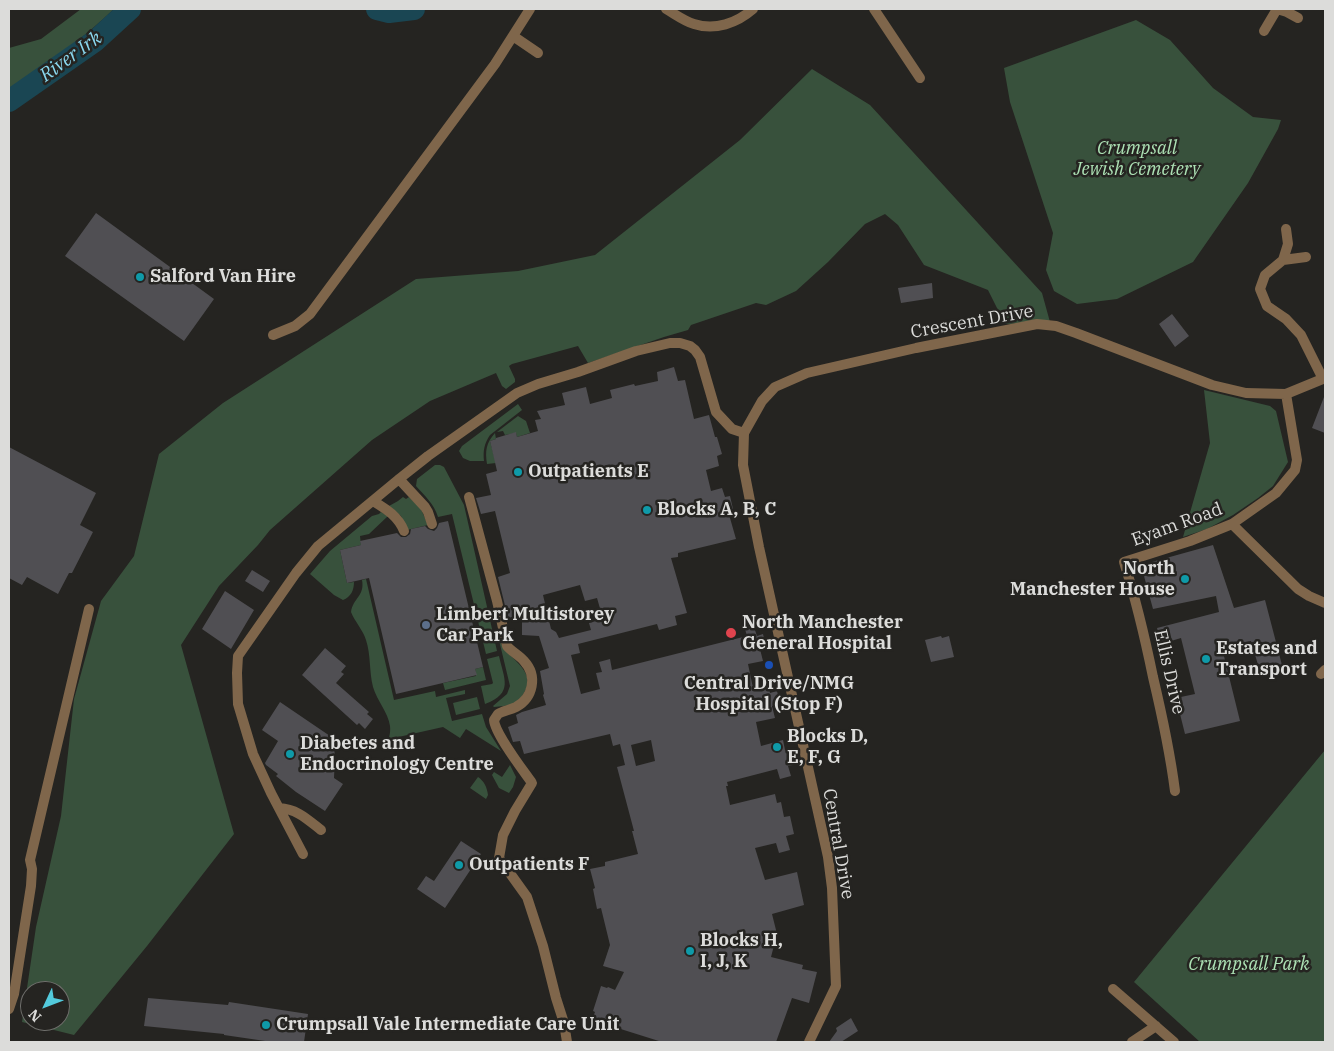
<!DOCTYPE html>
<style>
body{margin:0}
#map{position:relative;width:1334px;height:1051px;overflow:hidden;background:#252421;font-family:"IBM Plex Serif",serif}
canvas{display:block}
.frame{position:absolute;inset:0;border:10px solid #dcdcda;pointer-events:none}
.north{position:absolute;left:20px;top:981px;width:50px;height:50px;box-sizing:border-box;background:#252421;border:1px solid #6e6e6b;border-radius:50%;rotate:227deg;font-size:14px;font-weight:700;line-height:20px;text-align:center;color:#dcdcda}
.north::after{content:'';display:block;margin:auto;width:18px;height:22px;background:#53cadc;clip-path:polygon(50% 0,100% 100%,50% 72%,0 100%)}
</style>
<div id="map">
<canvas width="1334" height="1051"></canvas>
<div class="frame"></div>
<div class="north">N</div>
</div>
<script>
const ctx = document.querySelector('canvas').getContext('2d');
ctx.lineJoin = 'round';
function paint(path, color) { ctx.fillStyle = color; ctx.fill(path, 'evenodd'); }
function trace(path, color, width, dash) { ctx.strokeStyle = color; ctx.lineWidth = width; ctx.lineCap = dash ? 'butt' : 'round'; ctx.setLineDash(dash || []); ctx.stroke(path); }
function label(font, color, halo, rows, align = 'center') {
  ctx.font = font + ' "IBM Plex Serif",serif'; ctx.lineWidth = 5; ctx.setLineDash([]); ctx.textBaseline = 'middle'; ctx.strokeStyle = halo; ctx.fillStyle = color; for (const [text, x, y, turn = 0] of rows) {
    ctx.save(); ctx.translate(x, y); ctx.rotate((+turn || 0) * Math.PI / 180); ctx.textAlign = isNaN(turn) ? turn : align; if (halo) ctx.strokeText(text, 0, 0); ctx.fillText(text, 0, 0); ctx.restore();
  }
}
paint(new Path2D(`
 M 81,9 L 114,9 C 82,40 45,65 9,91 L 9,48 L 41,39 Z
 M 1136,20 L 1170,40 L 1213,88 L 1253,117 L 1281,120 L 1278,129 L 1248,183 L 1193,262 L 1117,299 L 1077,304 L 1054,291 L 1046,270 L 1053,233 L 1010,102 L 1004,68 Z
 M 812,69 L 870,105 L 1042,293 L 1050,322 L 1005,324 L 988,290 L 924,265 L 898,225 L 885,214 L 865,224 L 828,262 L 796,291 L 766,305 L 756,303 L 691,325 L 688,330 L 664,337 L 588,363 L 578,346 L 512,364 L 509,366 L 515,379 L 515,382 L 506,389 L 502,386 L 496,373 L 430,401 L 372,440 L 270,530 L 258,545 L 219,586 L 181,645 L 234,834 L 147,946 L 74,1035 L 22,1022 L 36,927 L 61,816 L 74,699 L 101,601 L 134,556 L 159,454 L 223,403 L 416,279 L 518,271 L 595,255 L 740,140 ZM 30,991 L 60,991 L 60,1021 L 30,1021 Z
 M 1204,390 L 1270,406 L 1276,411 L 1288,462 L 1273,486 L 1258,498 L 1233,515 L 1207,529 L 1183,537 L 1210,443 Z
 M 518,404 L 522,410 L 490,435 C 484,444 483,451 484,461 L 470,461 L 463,458 L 459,451 L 462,446 Z
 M 518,416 L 526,421 L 530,433 L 517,437 L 516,433 L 505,435 L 503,431 L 497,432 Z
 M 495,433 L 496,439 L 490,441 L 496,463 L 487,464 C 485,451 486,443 495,433 Z
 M 435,465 L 440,465 L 444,467 L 464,505 L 497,651 L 486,654 L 452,514 L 438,517 C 434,504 425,496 416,486 L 417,479 Z
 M 403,497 L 406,499 L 409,497 L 421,509 L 428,525 L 407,530 L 401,516 L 389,506 L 398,501 Z
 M 381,512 L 388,516 L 369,534 L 360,536 L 361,545 L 340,550 L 347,583 L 354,582 C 354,590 351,597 343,600 L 334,595 L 310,574 L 330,551 L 372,516 L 379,514 Z
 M 366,579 L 394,700 L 435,691 L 436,697 L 465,690 L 465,694 L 446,698 L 452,721 L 482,714 L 486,727 L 501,751 L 466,729 L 460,738 L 443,727 L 394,738 L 387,750 L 384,749 C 388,742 391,734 390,726 C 388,712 377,701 373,687 C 369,671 371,655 366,640 C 363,630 355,622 351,612 C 353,598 365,596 362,580 Z
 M 498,636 C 499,640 501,644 503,647 C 513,661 537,673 524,693 C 516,707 508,705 494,707 L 493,706 L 507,694 L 510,686 Z
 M 499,656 C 504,679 514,693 485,704 L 481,686 L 492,684 L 493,683 L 487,659 Z
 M 483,667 L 486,680 L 445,690 L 443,683 L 476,676 L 475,669 Z
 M 477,697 L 480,709 L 456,715 L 453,703 Z
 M 1325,750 L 1325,1042 L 1200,1042 L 1134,982 Z
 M 510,765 L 516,777 L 513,787 L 509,793 L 499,788 L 492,775 L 494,772 L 502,777 Z
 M 478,777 C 484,781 487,787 488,795 L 486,799 L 470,788 Z`), '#38513c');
trace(new Path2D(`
 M 377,9 L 389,12 L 414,9
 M 9,101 L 95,41 L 130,9`), '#1a4653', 22);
paint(new Path2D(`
 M 96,213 L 214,299 L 184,341 L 65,256 Z
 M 932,283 L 933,298 L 901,303 L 898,288 Z
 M 1172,314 L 1189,336 L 1175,347 L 1159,324 Z
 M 674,367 L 678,381 L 685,380 L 694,419 L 709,415 L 715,437 L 717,437 L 722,454 L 717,456 L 719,466 L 706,470 L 711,491 L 722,488 L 725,497 L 730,496 L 733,509 L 728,511 L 736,539 L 678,553 L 678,557 L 671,558 L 687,613 L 675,616 L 677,625 L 659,630 L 657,624 L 578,644 L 580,653 L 571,655 L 581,694 L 600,689 L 596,673 L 602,672 L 599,662 L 610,659 L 612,670 L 747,636 L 745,629 L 754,627 L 757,636 L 763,634 L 766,647 L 760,649 L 763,661 L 748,664 L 753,688 L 768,684 L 770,693 L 777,691 L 780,704 L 772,706 L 775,718 L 756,722 L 761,746 L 783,740 L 785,750 L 789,749 L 793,765 L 788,766 L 791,776 L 780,779 L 777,769 L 727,782 L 728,786 L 726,786 L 730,805 L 775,794 L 777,803 L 781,802 L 784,817 L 790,816 L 794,834 L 786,836 L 790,850 L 779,853 L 776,843 L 755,848 L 765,880 L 797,872 L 804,905 L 772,914 L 777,934 L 771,957 L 803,965 L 802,969 L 817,972 L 809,1003 L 792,998 L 776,1042 L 662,1042 L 592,1020 L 595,1012 L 593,1011 L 601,986 L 607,988 L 608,987 L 615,990 L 624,972 L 603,966 L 610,945 L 601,908 L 597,909 L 593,889 L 595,888 L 590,869 L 605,866 L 605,862 L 638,854 L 632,831 L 634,831 L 617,767 L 625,765 L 620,744 L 613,746 L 610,734 L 524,754 L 520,741 L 513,742 L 508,727 L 518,723 L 516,715 L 522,712 L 546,705 L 543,695 L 544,694 L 540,671 L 549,668 L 539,636 L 522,635 L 522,615 L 508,618 L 498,577 L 510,573 L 495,511 L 481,514 L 476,498 L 491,495 L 486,474 L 497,471 L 490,441 L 496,439 L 496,438 L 516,432 L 517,437 L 538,431 L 535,420 L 541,419 L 537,411 L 565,405 L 562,393 L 586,387 L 590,404 L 612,398 L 610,390 L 634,384 L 635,386 L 658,381 L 657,372 ZM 580,585 L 585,601 L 597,598 L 603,619 L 589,623 L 591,630 L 559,638 L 556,632 L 551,629 L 543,595 ZM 651,740 L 655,761 L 636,766 L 631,745 Z
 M 1324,397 L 1325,397 L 1325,433 L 1312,428 Z
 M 9,447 L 96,493 L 80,525 L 93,532 L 72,573 L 69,573 L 58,594 L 27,577 L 22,585 L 9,578 Z
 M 448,521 L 483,667 L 475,669 L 477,675 L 396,694 L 369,578 L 347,583 L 340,550 L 361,545 L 360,541 L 397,533 L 401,537 L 406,537 L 410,534 L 411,529 L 425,526 L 428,529 L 434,531 L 437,528 L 439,523 Z
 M 1213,545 L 1234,608 L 1265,600 L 1283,669 L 1261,675 L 1251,641 L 1222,648 L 1240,721 L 1185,734 L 1176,698 L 1195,694 L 1181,638 L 1161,644 L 1157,628 L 1219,612 L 1216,596 L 1153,609 L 1141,565 Z
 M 252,570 L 270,581 L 263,592 L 245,581 Z
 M 225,591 L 254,610 L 231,649 L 202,629 Z
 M 941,636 L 942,638 L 949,636 L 954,657 L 931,662 L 925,640 Z
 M 325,648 L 346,666 L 341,672 L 344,674 L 336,683 L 369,712 L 367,714 L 373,719 L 365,729 L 359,723 L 357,725 L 302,675 Z
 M 280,702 L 330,736 L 335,754 L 334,778 L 343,784 L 325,811 L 296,792 L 276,776 L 278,774 L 266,765 L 265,763 L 278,741 L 262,730 Z
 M 461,841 L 481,854 L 445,908 L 417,889 L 426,876 L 434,881 Z
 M 148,998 L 228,1005 L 229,1002 L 308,1014 L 304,1042 L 272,1042 L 224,1035 L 224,1034 L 144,1026 Z
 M 851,1018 L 858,1031 L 841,1042 L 829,1042 L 837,1031 L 836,1028 Z`), '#504f53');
trace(new Path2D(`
 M 666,9 C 675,14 684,21 694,24 C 715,31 737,23 753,9
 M 874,9 L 920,78
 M 1277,9 L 1287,12 L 1298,18
 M 1264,31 L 1277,9
 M 513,36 L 538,53
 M 1286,229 L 1288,244 L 1283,260 L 1265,275 L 1260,289 L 1267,306 L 1286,319 L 1301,335 L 1323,379
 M 1283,260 L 1306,257
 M 273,335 L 295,326 L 310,314 L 495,64 L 530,9
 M 399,479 L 425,507 L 428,512 L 432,524
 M 469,497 L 497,601 L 507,646 C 512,652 519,655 524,661 C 538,676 533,698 516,707 C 510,710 503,711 498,714 L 494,720 C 495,734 523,770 532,783 L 515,811 L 503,835 L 499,858 L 527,897 L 543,946 L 556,998 L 564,1023 L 567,1042
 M 373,501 C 386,509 398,516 404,531
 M 1232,524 L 1298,589 L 1309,596 L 1325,603
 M 1321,674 L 1325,670
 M 1175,791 C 1170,752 1162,715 1153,677 C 1145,638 1136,600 1124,562 L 1190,541 L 1232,524 L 1276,493 L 1295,470 L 1297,460 L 1286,394
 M 279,808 C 297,809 307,819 321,830
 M 303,854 L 271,793 L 253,754 L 238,704 L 237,673 L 238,656 L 296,573 L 318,546 L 399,479 L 428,456 L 517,393 L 538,384 L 578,372 L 636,351 L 670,343 L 680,343 L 690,346 L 695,350 L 700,357 L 716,412 L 732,429 L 744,433
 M 1113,989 L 1174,1042
 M 9,1009 L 14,994 L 31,886 L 32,869 L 30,860 L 89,609
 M 809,1042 L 836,986 L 832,888 L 828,857 L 759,547 L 743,465 L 744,433 L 762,401 L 775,387 L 807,373 L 916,348 L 1037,324 L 1056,326 L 1076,333 L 1212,385 L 1246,393 L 1286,394 L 1325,378
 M 1132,1042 L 1156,1026`), '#7f664b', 10);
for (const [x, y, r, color] of [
 [140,277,5,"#0f9aa8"],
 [518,472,5,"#0f9aa8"],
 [647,510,5,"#0f9aa8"],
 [1185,579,5,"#0f9aa8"],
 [426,625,5,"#5c6f8a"],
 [731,633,6,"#e0444e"],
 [1206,659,5,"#0f9aa8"],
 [769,665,5,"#1a4fb4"],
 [777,747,5,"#0f9aa8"],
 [290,754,5,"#0f9aa8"],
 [459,865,5,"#0f9aa8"],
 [690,951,5,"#0f9aa8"],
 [266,1025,5,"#0f9aa8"]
]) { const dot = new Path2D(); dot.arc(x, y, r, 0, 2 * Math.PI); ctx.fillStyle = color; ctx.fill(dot); trace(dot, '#252421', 2); }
label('italic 18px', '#ade2b5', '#252421', [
 ["Crumpsall",1137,149],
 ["Jewish Cemetery",1137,170],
 ["Crumpsall Park",1249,965]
]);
label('bold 18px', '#dcdcda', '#252421', [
 ["Salford Van Hire",150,277],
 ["Outpatients E",528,472],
 ["Blocks A, B, C",657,510],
 ["North",1175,569,"right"],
 ["Manchester House",1175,590,"right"],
 ["Limbert Multistorey",436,615],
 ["Car Park",436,636],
 ["North Manchester",742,623],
 ["General Hospital",742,644],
 ["Estates and",1216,649],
 ["Transport",1216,670],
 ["Central Drive/NMG",769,684,"center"],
 ["Hospital (Stop F)",769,705,"center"],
 ["Blocks D,",787,737],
 ["E, F, G",787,758],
 ["Diabetes and",300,744],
 ["Endocrinology Centre",300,765],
 ["Outpatients F",469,865],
 ["Blocks H,",700,941],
 ["I, J, K",700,962],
 ["Crumpsall Vale Intermediate Care Unit",276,1025]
], 'left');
label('18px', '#dcdcda', '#252421', [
 ["Crescent Drive",972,322,-10],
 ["Eyam Road",1177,525,-20],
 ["Ellis Drive",1169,672,77],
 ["Central Drive",838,844,80]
]);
label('italic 19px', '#8ad7ee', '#252421', [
 ["River Irk",71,57,-36]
]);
</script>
